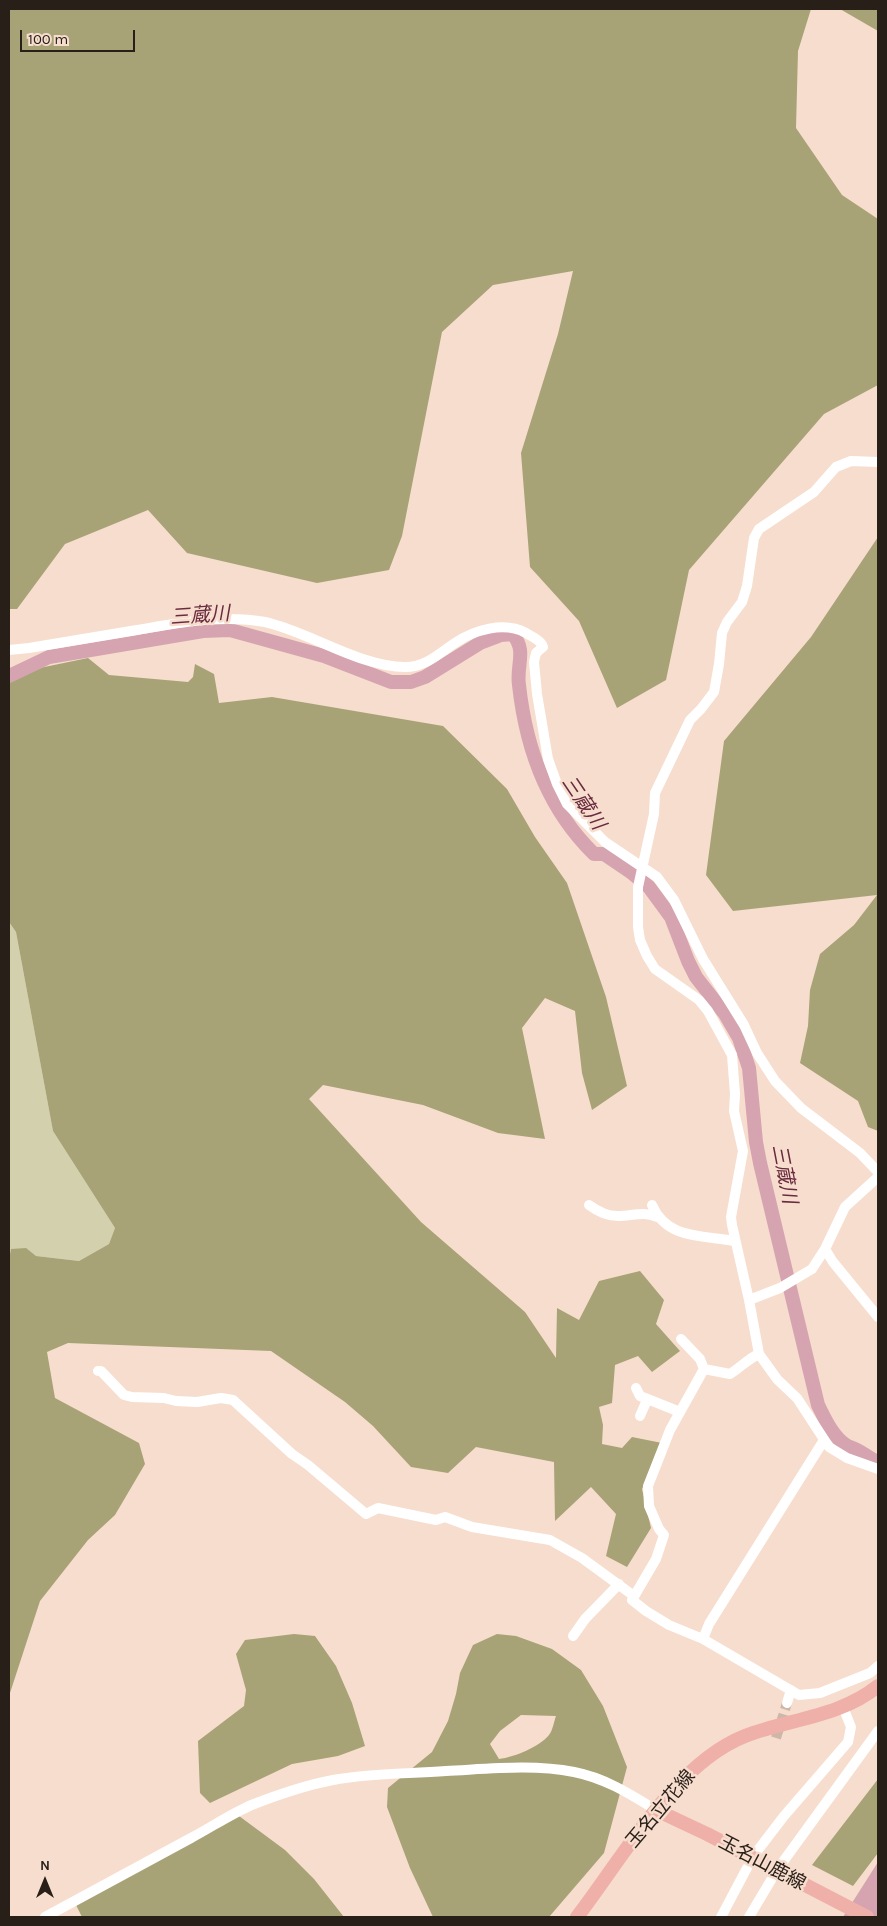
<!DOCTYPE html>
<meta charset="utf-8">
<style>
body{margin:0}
#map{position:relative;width:887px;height:1926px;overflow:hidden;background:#f7ddcd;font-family:Karla,sans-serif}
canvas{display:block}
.frame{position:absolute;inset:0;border:10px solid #281f19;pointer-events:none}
.north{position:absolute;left:20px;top:1856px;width:50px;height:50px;-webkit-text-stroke:4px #f7ddcd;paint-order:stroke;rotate:0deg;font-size:14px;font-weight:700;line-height:20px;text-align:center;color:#281f19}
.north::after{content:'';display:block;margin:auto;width:18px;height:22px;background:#281f19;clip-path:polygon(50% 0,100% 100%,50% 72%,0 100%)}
.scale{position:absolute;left:20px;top:30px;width:115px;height:22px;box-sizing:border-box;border:2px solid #281f19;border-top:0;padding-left:6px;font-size:15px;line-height:18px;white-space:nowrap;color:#281f19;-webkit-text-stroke:4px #f7ddcd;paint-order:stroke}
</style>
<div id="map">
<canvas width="887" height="1926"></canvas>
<div class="frame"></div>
<div class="north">N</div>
<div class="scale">100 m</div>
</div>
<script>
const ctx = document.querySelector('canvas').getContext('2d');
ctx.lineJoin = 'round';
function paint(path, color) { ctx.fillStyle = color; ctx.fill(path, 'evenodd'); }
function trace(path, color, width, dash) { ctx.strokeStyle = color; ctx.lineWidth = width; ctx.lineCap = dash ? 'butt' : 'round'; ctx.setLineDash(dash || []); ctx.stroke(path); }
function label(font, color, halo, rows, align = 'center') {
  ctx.font = font + ' Karla,"Noto Sans JP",sans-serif'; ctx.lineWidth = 5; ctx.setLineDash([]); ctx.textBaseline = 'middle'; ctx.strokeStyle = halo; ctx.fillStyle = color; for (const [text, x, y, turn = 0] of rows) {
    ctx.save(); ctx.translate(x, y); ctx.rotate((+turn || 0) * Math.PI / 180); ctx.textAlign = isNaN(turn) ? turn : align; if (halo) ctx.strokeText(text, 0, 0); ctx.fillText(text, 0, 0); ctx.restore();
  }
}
paint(new Path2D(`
 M 9,922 L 16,932 L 53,1131 L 115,1228 L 109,1244 L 79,1261 L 36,1256 L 11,1249 L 9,1259 Z`), '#d3d1ad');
paint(new Path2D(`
 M 9,9 L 811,9 L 798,51 L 796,128 L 842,195 L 878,219 L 878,385 L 824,414 L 689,570 L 666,680 L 617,708 L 579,621 L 530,567 L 521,453 L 558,334 L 573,271 L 493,285 L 442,332 L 402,536 L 389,570 L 317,583 L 187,553 L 148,510 L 65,544 L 17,609 L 9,609 Z
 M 840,9 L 878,9 L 878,31 Z
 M 878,537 L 878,1131 L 868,1127 L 858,1101 L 800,1063 L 808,1026 L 810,990 L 820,954 L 854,925 L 877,895 L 733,911 L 706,875 L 724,741 L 811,637 Z
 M 88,658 L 109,675 L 188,682 L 193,677 L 195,664 L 214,674 L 219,703 L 272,697 L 443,726 L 507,789 L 535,837 L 567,883 L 606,997 L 627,1086 L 592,1110 L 582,1073 L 575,1011 L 545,998 L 522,1028 L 545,1139 L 498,1133 L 423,1105 L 323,1085 L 309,1099 L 421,1222 L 525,1312 L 556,1358 L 557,1308 L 579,1320 L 599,1281 L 640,1271 L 664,1300 L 656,1324 L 680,1351 L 652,1372 L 638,1356 L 615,1365 L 612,1403 L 599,1407 L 603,1425 L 602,1444 L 622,1448 L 632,1437 L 662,1443 L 642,1489 L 651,1528 L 627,1567 L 606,1556 L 616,1514 L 591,1487 L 555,1521 L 554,1462 L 476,1447 L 448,1473 L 411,1467 L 373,1426 L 345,1402 L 271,1351 L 68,1343 L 47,1352 L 55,1398 L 139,1443 L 145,1464 L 115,1515 L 88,1540 L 40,1601 L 9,1696 L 9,1259 L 11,1249 L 26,1248 L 36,1256 L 79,1261 L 109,1244 L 115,1228 L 53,1131 L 16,932 L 9,922 L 9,679 L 25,671 Z
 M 294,1634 L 315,1636 L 336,1666 L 352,1703 L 365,1746 L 338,1756 L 292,1764 L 210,1803 L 200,1793 L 198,1741 L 244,1706 L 246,1690 L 236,1654 L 245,1640 Z
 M 497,1634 L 516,1636 L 552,1649 L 581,1670 L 603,1706 L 627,1767 L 604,1853 L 549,1917 L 433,1917 L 410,1868 L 387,1807 L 388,1788 L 432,1752 L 448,1721 L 456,1694 L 460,1673 L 473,1645 ZM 521,1715 L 556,1716 C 554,1721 553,1730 549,1735 C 539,1747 515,1757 499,1759 L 490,1744 L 500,1731 Z
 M 878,1779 L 878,1853 L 853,1886 L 812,1865 Z
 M 235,1813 L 285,1850 L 314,1879 L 344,1917 L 82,1917 L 74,1901 Z`), '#a7a376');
paint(new Path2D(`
 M 878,1862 L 878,1917 L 843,1917 Z`), '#d6a4b1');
trace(new Path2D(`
 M 9,676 L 49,657 L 203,631 L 230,630 L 324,656 L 391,682 L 411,682 L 425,677 L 480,643 L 501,635 L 513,634 C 527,652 516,665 519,685 C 526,749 547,808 594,854 L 604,854 L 632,873 L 649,887 L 671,917 L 688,961 L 696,977 L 725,1014 L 739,1038 L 749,1068 L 756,1142 L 760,1163 L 818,1405 C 825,1419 833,1437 846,1445 C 849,1447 854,1448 857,1450 C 865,1454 870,1459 878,1462`), '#d6a4b1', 14);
trace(new Path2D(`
 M 776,1738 L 787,1703`), '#ceb7a9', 10, [10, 5]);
trace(new Path2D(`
 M 878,462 L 851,461 L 836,467 L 814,492 L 759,529 L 754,538 L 747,586 L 742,602 L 727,622 L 722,633 L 719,664 L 714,692 L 701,709 L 690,720 L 655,793 L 654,814 L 638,887 L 638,927 L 640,940 L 647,956 L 655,969 L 699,1000 L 708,1011 L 732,1055 L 735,1094 L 734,1111 L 743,1151 L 731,1217 L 732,1225 L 749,1300 L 759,1354 L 777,1379 L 797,1398 L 829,1447 L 847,1458 L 878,1469
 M 9,650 L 29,648 C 65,642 101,636 137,630 C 179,623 222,614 265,622 C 310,632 359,667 405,667 C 426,667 438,654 455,643 C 474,630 504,621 526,633 C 532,637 541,640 543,647 L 536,653 L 534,662 L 537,694 L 548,759 L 557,784 L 567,804 L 605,842 L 657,877 L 674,900 L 703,959 L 744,1025 L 757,1053 L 775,1081 L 801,1108 L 860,1153 L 878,1172
 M 589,1205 C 597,1211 607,1216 618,1216 C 632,1216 644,1211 657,1217
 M 652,1205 C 667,1240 703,1235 735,1241
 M 825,1249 L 833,1262 L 878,1317
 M 749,1300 L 780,1288 L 812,1269 L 825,1249 L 845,1207 L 878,1177
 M 681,1339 L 700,1359 L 704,1369
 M 759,1354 C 749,1358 740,1368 730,1374 L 704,1369 L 670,1430 L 648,1486 L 649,1506 L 659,1529 L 664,1535 L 656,1559 L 632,1600 L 646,1611 L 669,1625 L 703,1639 L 799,1695 L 820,1693 L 870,1673 L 878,1666
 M 98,1371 L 101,1371 L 124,1395 L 132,1397 L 164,1398 L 176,1401 L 197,1402 L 221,1398 L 233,1400 L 292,1454 L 308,1465 L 366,1514 L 378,1508 L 436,1520 L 445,1517 L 472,1527 L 550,1540 L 582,1558 L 634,1596
 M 636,1388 L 640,1396 L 680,1412
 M 640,1416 L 647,1400
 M 573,1636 L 585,1619 L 619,1584
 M 703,1639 L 709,1624 L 824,1440
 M 787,1703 L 791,1690
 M 758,1850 L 784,1816 L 848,1742 L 851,1727 L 843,1707
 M 45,1917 C 94,1891 142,1864 191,1838 C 212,1827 232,1813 254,1804 C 280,1794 306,1785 333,1780 C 370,1773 409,1774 446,1771 C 488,1769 533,1764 574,1772 C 605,1778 630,1794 656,1810
 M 721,1917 L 747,1868
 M 749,1917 L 777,1870 L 878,1731`), '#fff', 10);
trace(new Path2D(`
 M 656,1810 L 707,1834 L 867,1917
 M 577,1917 C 622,1859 674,1764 745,1736 C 789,1719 840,1717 878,1686`), '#efb0a9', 14);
label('19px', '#281f19', '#f7ddcd', [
 ["玉名立花線",661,1809,-50],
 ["玉名山鹿線",762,1863,28]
]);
label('italic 20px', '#692b3f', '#f7ddcd', [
 ["三蔵川",200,616,-4],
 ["三蔵川",583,803,56],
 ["三蔵川",784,1174,79]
]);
</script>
